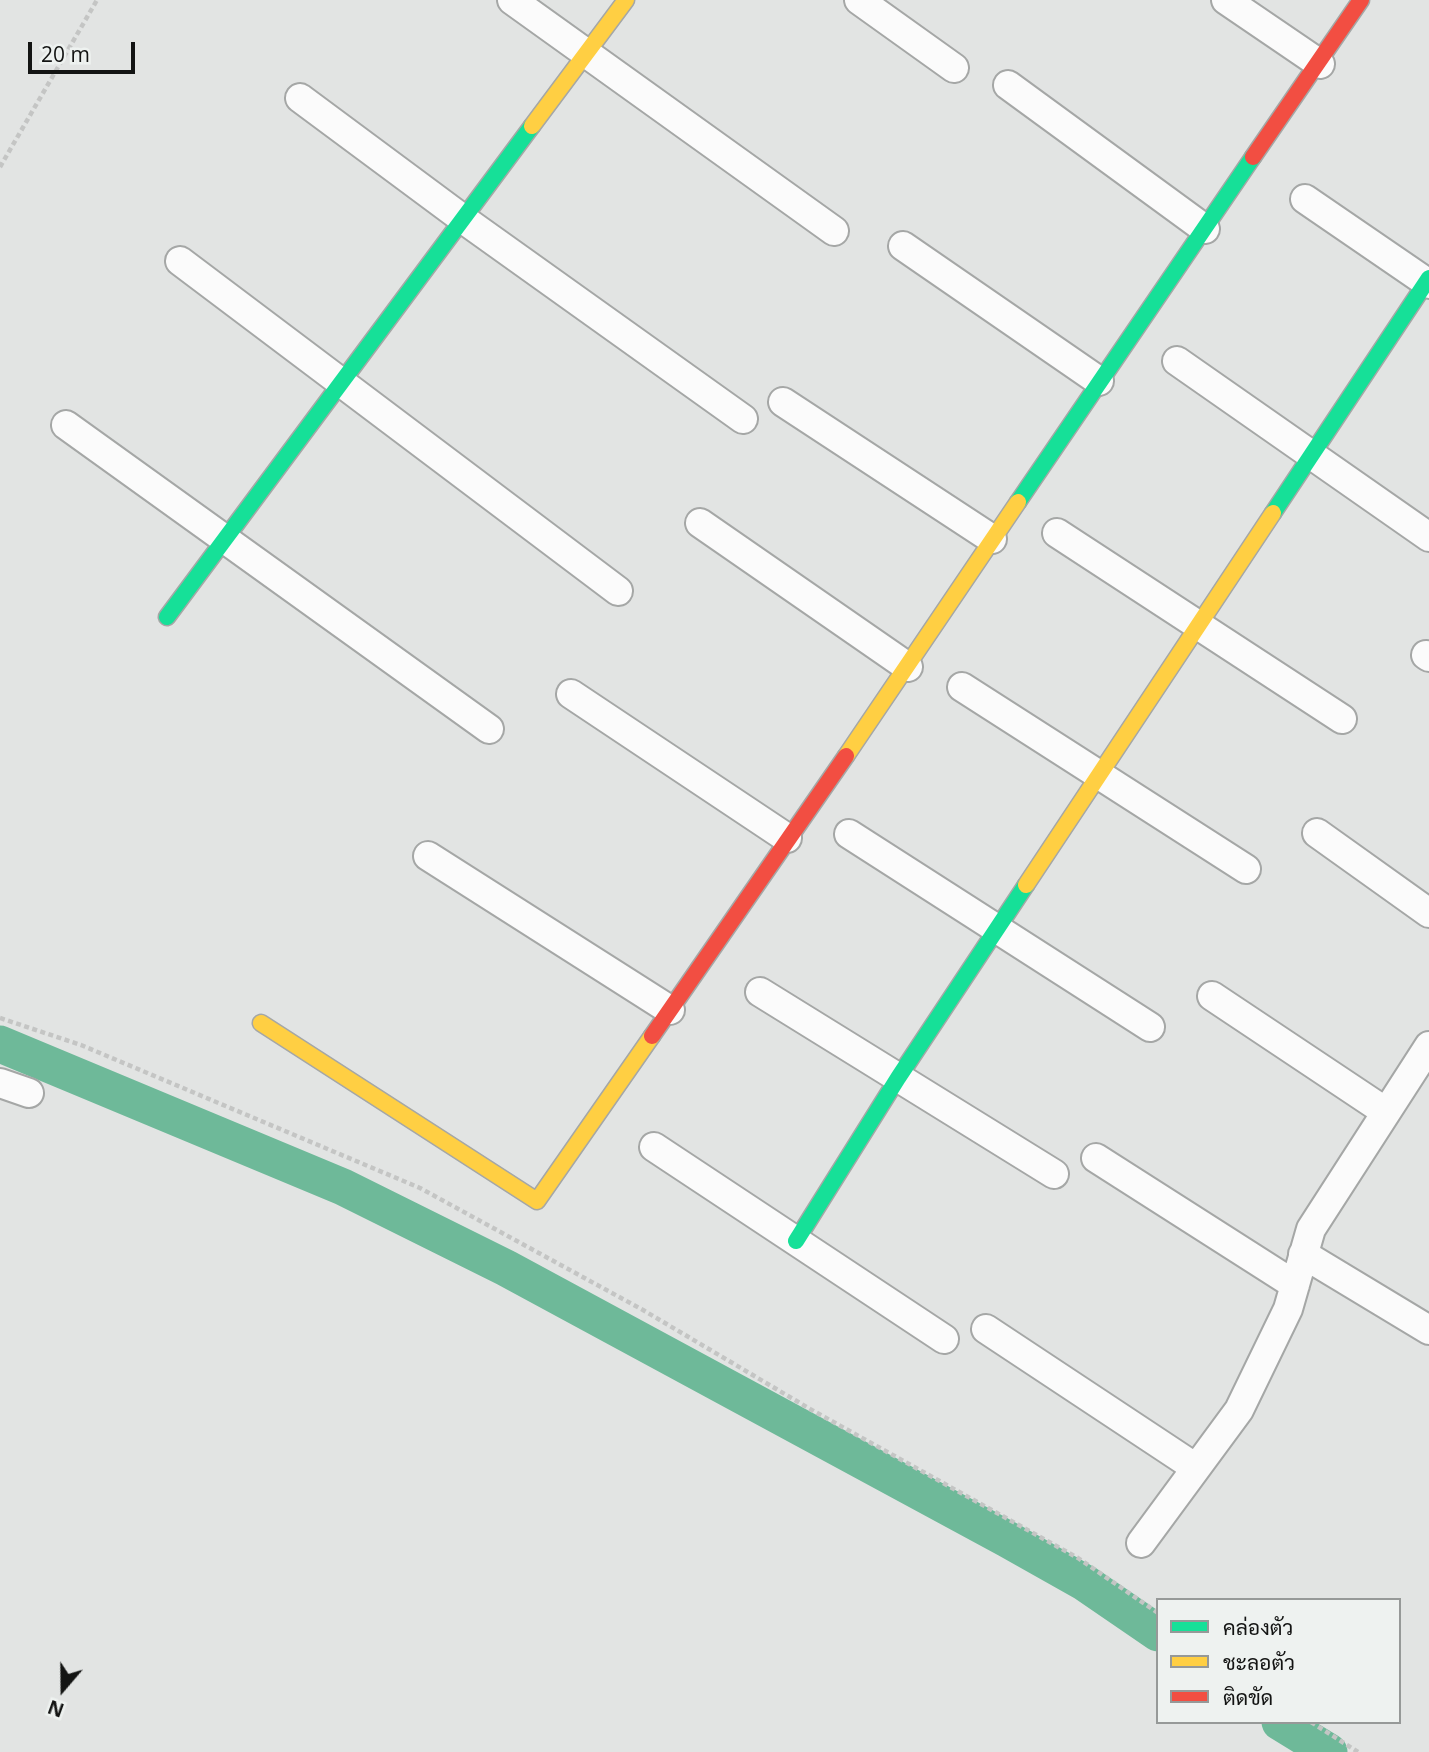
<!DOCTYPE html>
<meta charset="utf-8">
<style>
body{margin:0}
#map{position:relative;width:1429px;height:1752px;overflow:hidden;background:#e2e4e3;font-family:"Open Sans",Sarabun,sans-serif}
canvas{display:block}
.legend{position:absolute;left:1156px;top:1598px;width:245px;height:126px;box-sizing:border-box;background:#eef2f0;border:2px solid #969998;margin:0;padding:9px 12px;list-style:none;font-size:21px;color:#131413}
.legend li{display:flex;align-items:center;gap:14px;height:35px}
.legend b{width:35px;border:2px solid #969998}
.north{position:absolute;left:28px;top:1654px;width:70px;height:70px;-webkit-text-stroke:5px #eef2f0;paint-order:stroke;rotate:200deg;font-size:19px;font-weight:700;line-height:28px;text-align:center;color:#131413}
.north::after{content:'';display:block;margin:auto;width:24px;height:32px;background:#131413;clip-path:polygon(50% 0,100% 100%,50% 72%,0 100%)}
.scale{position:absolute;left:28px;top:42px;width:107px;height:32px;box-sizing:border-box;border:4px solid #131413;border-top:0;padding-left:9px;font-size:21px;line-height:24px;white-space:nowrap;color:#131413;-webkit-text-stroke:5px #eef2f0;paint-order:stroke}
</style>
<div id="map">
<canvas width="1429" height="1752"></canvas>
<ul class="legend">
<li><b style="height:9px;background:#16e098"></b>คล่องตัว</li>
<li><b style="height:9px;background:#ffcf43"></b>ชะลอตัว</li>
<li><b style="height:9px;background:#f24e42"></b>ติดขัด</li>
</ul>
<div class="north">N</div>
<div class="scale">20 m</div>
</div>
<script>
const ctx = document.querySelector('canvas').getContext('2d');
ctx.lineJoin = 'round';
function trace(path, color, width, dash) { ctx.strokeStyle = color; ctx.lineWidth = width; ctx.lineCap = dash ? 'butt' : 'round'; ctx.setLineDash(dash || []); ctx.stroke(path); }
trace(new Path2D(`
 M 0,1044 L 343,1187 L 506,1268 L 1007,1539 L 1085,1583 L 1158,1633
 M 1280,1722 L 1329,1752`), '#6eb999', 37);
const street = new Path2D(`
 M 512,0 L 834,231
 M 859,0 L 954,68
 M 1226,0 L 1320,64
 M 1008,85 L 1205,229
 M 300,98 L 463,219 L 743,419
 M 1305,199 L 1429,284
 M 903,246 L 1099,381
 M 180,261 L 618,591
 M 1177,361 L 1429,537
 M 783,402 L 992,539
 M 66,425 L 489,729
 M 700,523 L 908,667
 M 1057,533 L 1342,719
 M 1426,655 L 1429,657
 M 962,687 L 1246,869
 M 571,694 L 787,838
 M 1317,833 L 1429,913
 M 849,834 L 1150,1027
 M 428,856 L 670,1010
 M 760,992 L 1054,1174
 M 1212,996 L 1386,1112
 M 0,1083 L 29,1093
 M 654,1147 L 944,1339
 M 1096,1158 L 1295,1285
 M 1303,1254 L 1429,1330
 M 986,1329 L 1196,1468
 M 1141,1543 L 1239,1410 L 1288,1309 L 1311,1229 L 1429,1046`);
const fast = new Path2D(`
 M 1018,502 L 1253,157
 M 1273,513 L 1429,278
 M 167,617 L 532,126
 M 796,1241 L 898,1078 L 1026,885`);
const slow = new Path2D(`
 M 532,126 L 626,0
 M 846,756 L 1018,502
 M 1026,885 L 1273,513
 M 261,1023 L 537,1201 L 652,1036`);
const jam = new Path2D(`
 M 1253,157 L 1361,0
 M 652,1036 L 846,756`);
trace(street, '#a5a7a6', 32);
trace(fast, '#a5a7a6', 19);
trace(slow, '#a5a7a6', 19);
trace(jam, '#a5a7a6', 19);
trace(new Path2D(`
 M 0,167 L 97,0
 M 0,1018 L 81,1045 L 420,1188 L 643,1310 L 810,1409 L 1078,1558 L 1158,1613
 M 1311,1722 L 1358,1752`), '#c4c5c4', 4.5, [5, 3.5]);
trace(street, '#fbfbfb', 28);
trace(fast, '#16e098', 16);
trace(slow, '#ffcf43', 16);
trace(jam, '#f24e42', 16);
</script>
